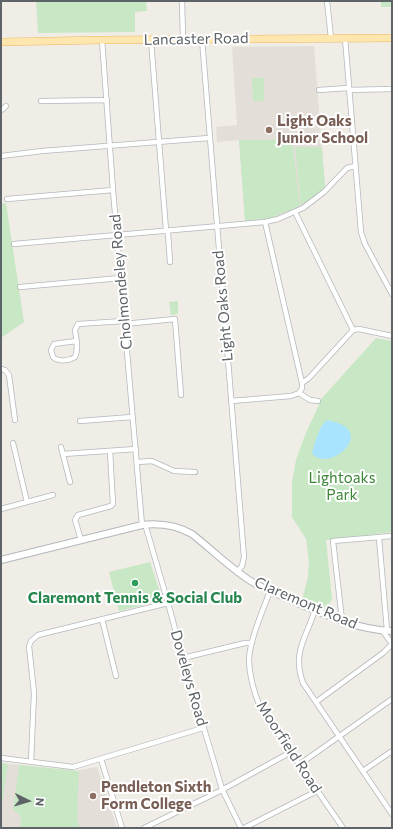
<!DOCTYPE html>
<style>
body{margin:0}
#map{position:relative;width:393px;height:829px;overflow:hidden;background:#f0ede7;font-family:Commissioner,sans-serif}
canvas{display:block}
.frame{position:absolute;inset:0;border:2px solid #5e6367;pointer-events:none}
.north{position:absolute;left:8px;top:781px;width:40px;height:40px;-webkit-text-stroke:3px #fff;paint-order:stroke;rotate:95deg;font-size:11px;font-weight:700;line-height:16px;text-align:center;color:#5e6367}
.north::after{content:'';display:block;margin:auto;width:14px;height:18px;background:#5e6367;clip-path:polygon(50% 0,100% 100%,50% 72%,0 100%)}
</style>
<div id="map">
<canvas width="393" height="829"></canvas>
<div class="frame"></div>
<div class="north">N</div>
</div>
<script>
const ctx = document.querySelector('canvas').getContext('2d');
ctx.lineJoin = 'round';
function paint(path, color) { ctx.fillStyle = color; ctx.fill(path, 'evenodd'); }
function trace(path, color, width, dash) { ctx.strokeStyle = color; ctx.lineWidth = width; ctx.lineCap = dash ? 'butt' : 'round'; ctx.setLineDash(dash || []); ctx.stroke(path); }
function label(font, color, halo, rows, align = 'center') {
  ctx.font = font + ' Commissioner,sans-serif'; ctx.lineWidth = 4; ctx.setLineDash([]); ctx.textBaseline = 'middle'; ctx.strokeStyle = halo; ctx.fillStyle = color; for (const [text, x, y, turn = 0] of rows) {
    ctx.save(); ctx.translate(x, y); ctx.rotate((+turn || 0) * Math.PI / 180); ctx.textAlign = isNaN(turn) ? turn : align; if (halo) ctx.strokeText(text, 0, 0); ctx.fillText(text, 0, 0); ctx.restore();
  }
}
paint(new Path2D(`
 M 314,46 L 325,187 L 307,202 L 299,207 L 271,218 L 245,221 L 239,140 L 217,142 L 216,127 L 237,125 L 232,47 Z
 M 1,763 L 75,771 L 97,767 L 117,828 L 1,828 Z`), '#e3ded8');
paint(new Path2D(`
 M 36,1 L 146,1 L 147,11 L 135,12 L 135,32 L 38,33 Z
 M 381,1 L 392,1 L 392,7 L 381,7 Z
 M 252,78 L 264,78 L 264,101 L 253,101 Z
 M 239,140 L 292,140 L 300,206 L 271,218 L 245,221 Z
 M 295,147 L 322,147 L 325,187 L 316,195 L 301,205 Z
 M 6,203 L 24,322 L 1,338 L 1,204 Z
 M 178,301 L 178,314 L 171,315 L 169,302 Z
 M 376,338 L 392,341 L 392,532 L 326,540 L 332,599 L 326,610 L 302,600 L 308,577 L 309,563 L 306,539 L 292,517 L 292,482 L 296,460 L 305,435 L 322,398 Z
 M 150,562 L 161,595 L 160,599 L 156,602 L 119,611 L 109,572 Z
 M 1,763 L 8,764 L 2,804 L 1,804 Z
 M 19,765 L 79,771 L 77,820 L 80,828 L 20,828 L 21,817 L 13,809 Z`), '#c8e7c4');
paint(new Path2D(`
 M 327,420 C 382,430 327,475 312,453 C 314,445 320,424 327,420 Z`), '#a9e3fd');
const street = new Path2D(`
 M 182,1 L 183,39
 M 327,1 L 331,38
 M 345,38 L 361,232 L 365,244 L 392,294
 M 202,39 L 244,557 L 242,566 L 237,572
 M 102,40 L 113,190 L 142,525
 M 151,40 L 166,230 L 168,233 L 170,262
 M 319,90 L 348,88
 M 349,90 L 392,89
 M 41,101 L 107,100
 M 1,110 L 3,109 L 6,106
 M 1,156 L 42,151 L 209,138
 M 7,199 L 113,190
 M 295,212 L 353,330
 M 265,222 L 302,383 L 302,388 L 299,393
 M 14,244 L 265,222 L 278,219 L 303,208 L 324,192 L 347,168 L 355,166
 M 20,287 L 121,278
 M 124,324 L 175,319 L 181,395
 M 76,341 L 54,344 L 51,350 L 53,357 C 58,362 69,361 75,357 C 79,349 76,338 75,330 L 78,324 L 124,321
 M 1,369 L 5,370 L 9,375 L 15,420
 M 302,383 L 309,378 L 353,330 L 359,329 L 392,336
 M 231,401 L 291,396 L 299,393 L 310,400 L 318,401
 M 80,421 L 132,417
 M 13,443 L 27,502
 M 61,447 L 70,482
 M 63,454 L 136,449
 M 137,462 L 152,461 L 174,471 L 195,472
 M 1,509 L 53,495
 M 145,524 L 168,603 L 183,658 L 222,789 L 241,828
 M 379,538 L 387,630
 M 81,540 L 75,520 L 78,515 L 111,506 L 113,504 L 110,451
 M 270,591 C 263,610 250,639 249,659 C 249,675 254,692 260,707 L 343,828
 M 315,610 C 306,638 292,652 303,683 L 392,814
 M 102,619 L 116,676
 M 342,620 L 333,541 L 392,536
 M 382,630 L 392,644
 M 183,658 L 245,643 L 252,643
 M 316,702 L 383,653 L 392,644
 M 1,758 L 73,767 L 203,728
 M 101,759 L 122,828
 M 31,762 L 34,693 L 29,646 L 31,641 L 38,635 L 168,603
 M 300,764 L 392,699
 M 363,771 L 392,751
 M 144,828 L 220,791 L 291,752
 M 244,828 L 317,791`);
const secondary = new Path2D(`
 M 1,560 L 142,525 C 159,523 176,525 192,534 C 211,549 228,566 249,580 C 263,589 280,595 296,602 C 326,615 358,630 392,631`);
const primary = new Path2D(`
 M 1,42 L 102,40 L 392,38`);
trace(street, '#b4b7bb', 6);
trace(secondary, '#b3b7bb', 8);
trace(primary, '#efb660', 8);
trace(street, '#fff', 4.5);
trace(secondary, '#fff', 6);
trace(primary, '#fee7ae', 7);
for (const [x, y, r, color] of [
 [269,130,4,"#8d6e63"],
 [135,583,4,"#2e9e5b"],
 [93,796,4,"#8d6e63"]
]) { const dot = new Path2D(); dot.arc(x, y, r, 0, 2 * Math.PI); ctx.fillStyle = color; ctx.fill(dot); trace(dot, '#fff', 1.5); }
label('15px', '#5e6367', '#fff', [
 ["Lancaster Road",196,39,-1],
 ["Cholmondeley Road",121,282,-95],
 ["Light Oaks Road",223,306,-95],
 ["Claremont Road",306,603,23],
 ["Doveleys Road",189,678,74],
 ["Moorfield Road",289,747,57]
]);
label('bold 15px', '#785e54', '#fff', [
 ["Light Oaks",277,121],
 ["Junior School",277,138],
 ["Pendleton Sixth",101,787],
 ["Form College",101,804]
], 'left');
label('15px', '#3d8537', '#fff', [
 ["Lightoaks",342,478],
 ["Park",342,495]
]);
label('bold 15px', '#27864d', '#fff', [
 ["Claremont Tennis & Social Club",135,598]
]);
</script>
